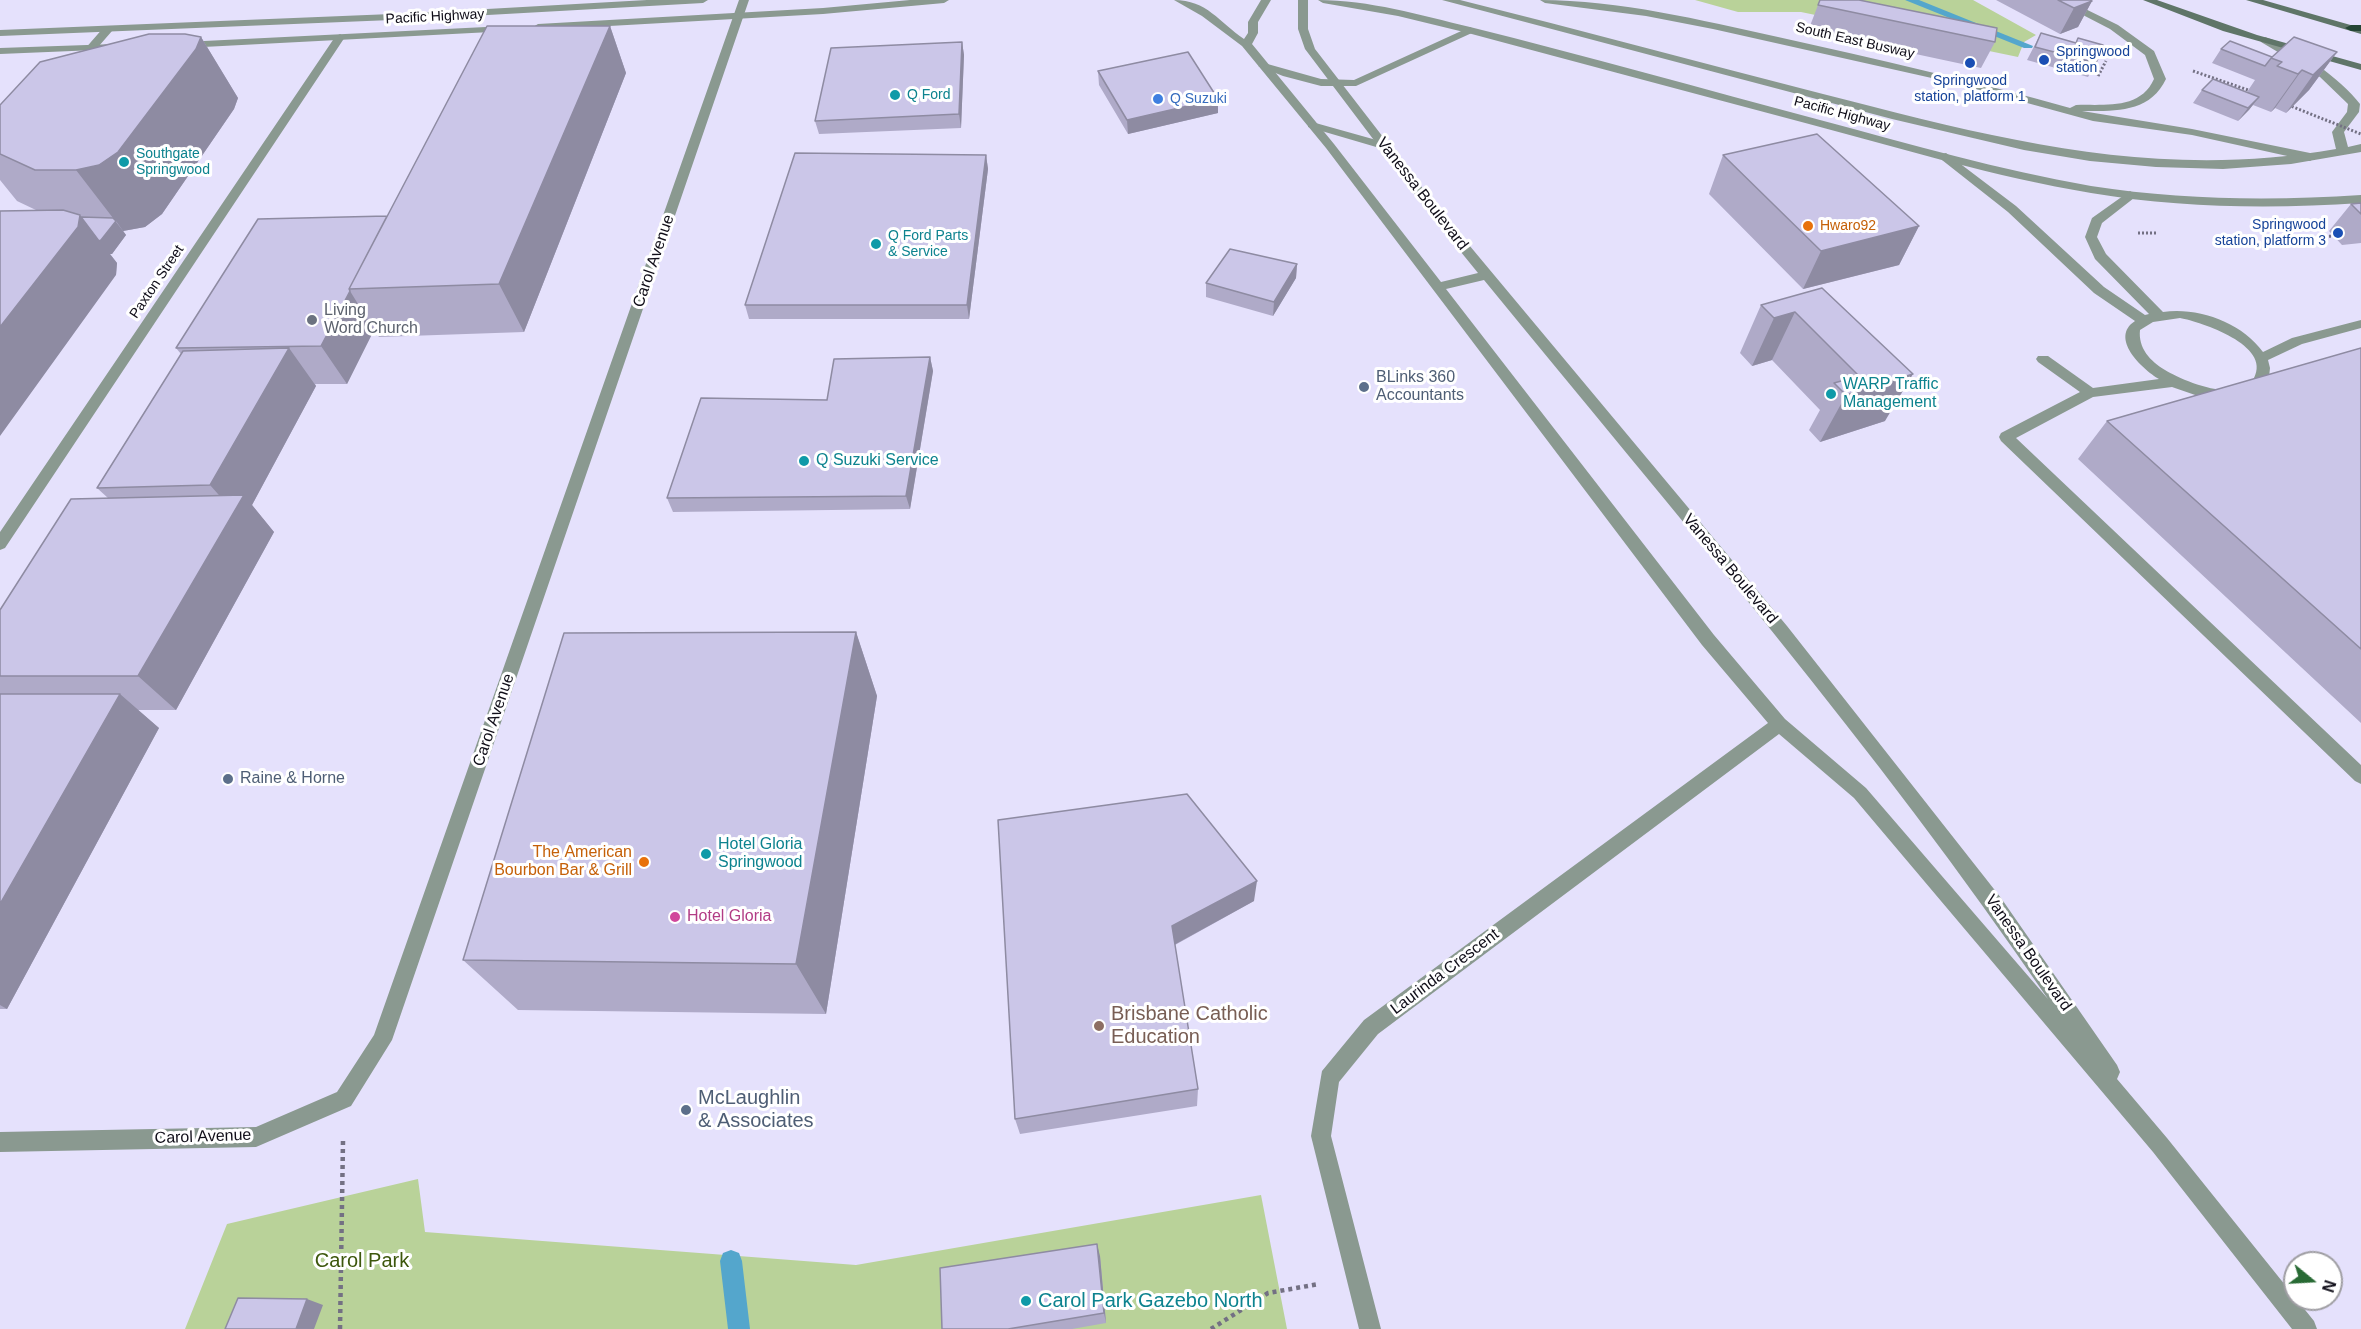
<!DOCTYPE html>
<style>
body{margin:0}
#map{position:relative;width:2361px;height:1329px;overflow:hidden;background:#e5e1fc;font-family:Helvetica,sans-serif}
canvas{display:block}
.north{position:absolute;left:2283px;top:1251px;width:60px;height:60px;box-sizing:border-box;background:#fff;border:2px solid #9f9ea3;border-radius:50%;rotate:108deg;font-size:16px;font-weight:700;line-height:24px;text-align:center;color:#0f0d18}
.north::after{content:'';display:block;margin:auto;width:21px;height:27px;background:#286a34;clip-path:polygon(50% 0,100% 100%,50% 72%,0 100%)}
</style>
<div id="map">
<canvas width="2361" height="1329"></canvas>
<div class="north">N</div>
</div>
<script>
const ctx = document.querySelector('canvas').getContext('2d');
ctx.lineJoin = 'round';
function paint(path, color) { ctx.fillStyle = color; ctx.fill(path, 'evenodd'); }
function trace(path, color, width, dash) { ctx.strokeStyle = color; ctx.lineWidth = width; ctx.lineCap = dash ? 'butt' : 'round'; ctx.setLineDash(dash || []); ctx.stroke(path); }
function label(font, color, halo, rows, align = 'center') {
  ctx.font = font + ' Helvetica,sans-serif'; ctx.lineWidth = 6; ctx.setLineDash([]); ctx.textBaseline = 'middle'; ctx.strokeStyle = halo; ctx.fillStyle = color; for (const [text, x, y, turn = 0] of rows) {
    ctx.save(); ctx.translate(x, y); ctx.rotate((+turn || 0) * Math.PI / 180); ctx.textAlign = isNaN(turn) ? turn : align; if (halo) ctx.strokeText(text, 0, 0); ctx.fillText(text, 0, 0); ctx.restore();
  }
}
paint(new Path2D(`
 M 1695,0 L 1973,0 L 2036,35 L 2024,42 L 2018,57 L 1801,12 L 1738,12 Z
 M 418,1179 L 425,1232 L 856,1265 L 1261,1195 L 1287,1329 L 185,1329 L 227,1224 Z`), '#b9d299');
paint(new Path2D(`
 M 1905,0 L 1919,0 L 2033,46 L 2032,48 L 2024,48 Z
 M 731,1250 L 739,1253 L 742,1261 L 750,1329 L 728,1329 L 720,1261 L 723,1253 Z`), '#54a6cc');
trace(new Path2D(`
 M 2193,71 L 2251,91
 M 2098,76 L 2106,61
 M 2138,233 L 2158,233
 M 2285,238 L 2338,236`), '#737083', 3, [2, 2]);
trace(new Path2D(`
 M 340,1329 L 343,1141
 M 1211,1329 L 1268,1293 L 1319,1284`), '#737083', 4.5, [4, 4]);
paint(new Path2D(`
 M 1540,0 C 1620,0 1700,20 1778,37 C 1876,59 1974,81 2070,108 L 2076,105 C 2105,104 2140,110 2154,79 L 2145,55 L 2110,29 L 2054,0 L 2067,0 L 2118,25 L 2154,51 L 2166,79 C 2150,113 2115,111 2082,111 L 2192,129 L 2310,153 L 2316,157 L 2310,161 L 2192,135 L 2093,121 L 1954,83 L 1713,29 L 1646,16 L 1545,3 Z
 M 1470,27 L 1475,30 L 1474,32 L 1356,86 L 1321,86 L 1283,76 L 1258,66 L 1264,63 L 1321,79 L 1354,80 Z
 M 1312,122 L 1387,143 L 1389,145 L 1383,149 L 1308,127 L 1308,123 Z
 M 1946,153 L 2016,206 L 2104,287 L 2145,315 L 2149,314 L 2095,259 L 2085,237 L 2092,218 L 2130,191 L 2136,195 L 2134,198 L 2102,223 L 2097,237 L 2106,254 L 2163,312 C 2198,307 2241,322 2263,352 L 2292,338 L 2361,320 L 2361,328 L 2302,344 L 2268,360 L 2270,368 L 2269,377 L 2261,389 L 2249,395 L 2225,400 L 2201,397 L 2172,387 L 2093,397 L 2016,438 L 2361,765 L 2361,784 L 2355,781 L 2001,441 L 1999,437 L 2001,433 L 2080,392 L 2038,362 L 2036,359 L 2038,356 L 2048,356 L 2093,388 L 2159,379 C 2142,369 2109,338 2135,321 L 2094,293 L 2008,212 L 1942,160 L 1942,154 ZM 2180,318 C 2201,322 2272,345 2254,378 C 2240,405 2183,381 2165,370 C 2150,361 2138,348 2140,330 L 2153,322 Z`), '#8a9990');
paint(new Path2D(`
 M 739,0 L 749,0 L 392,1040 L 351,1106 L 256,1147 L 0,1152 L 0,1132 L 256,1127 L 337,1092 L 374,1035 Z
 M 1174,0 C 1207,0 1219,22 1244,39 L 1248,33 L 1248,22 L 1261,0 L 1271,0 L 1258,22 L 1258,33 L 1252,44 L 1334,144 L 1441,282 L 1478,273 L 1426,209 L 1305,49 L 1298,29 L 1298,0 L 1308,0 L 1308,29 L 1315,49 L 1434,203 L 1787,626 L 2001,898 L 2117,1065 L 2120,1072 L 2117,1079 L 2167,1138 L 2314,1321 L 2317,1329 L 2292,1329 L 2153,1152 L 1854,798 L 1779,734 L 1378,1034 L 1339,1082 L 1331,1136 L 1381,1329 L 1359,1329 L 1311,1136 L 1322,1071 L 1364,1020 L 1768,723 L 1702,645 L 1326,148 L 1242,46 L 1202,16 ZM 1484,280 C 1676,515 1877,748 2048,999 L 1866,788 L 1785,719 L 1714,635 L 1446,289 Z
 M 108,26 L 113,29 L 112,31 L 85,62 L 77,62 L 77,58 L 104,27 Z
 M 340,34 L 345,37 L 5,548 L 0,550 L 0,532 L 335,37 Z`), '#8a9990');
paint(new Path2D(`
 M 647,0 L 708,0 L 703,3 L 416,19 L 0,36 L 0,30 L 416,13 Z
 M 910,0 L 949,0 L 944,3 L 823,14 L 538,30 L 533,27 L 538,24 L 823,8 Z
 M 1318,0 C 1369,0 1420,15 1470,27 C 1587,56 1703,89 1820,120 C 1910,144 1999,170 2091,186 C 2181,200 2271,201 2361,195 L 2361,203 C 2271,209 2180,208 2091,193 C 1995,177 1903,149 1809,124 C 1695,94 1581,63 1468,33 L 1398,16 L 1323,3 Z
 M 1442,0 L 1460,0 C 1581,30 1702,63 1823,94 C 1998,139 2155,181 2336,149 L 2332,132 L 2347,112 L 2348,104 L 2320,77 L 2261,42 L 2260,40 L 2265,37 C 2295,46 2341,79 2360,104 L 2359,112 L 2344,132 L 2348,147 L 2361,144 L 2361,152 L 2291,164 L 2223,169 L 2156,167 L 2090,161 L 2024,150 L 1892,119 Z
 M 506,26 L 510,27 L 510,31 L 184,48 L 179,45 L 184,42 Z
 M 116,44 L 120,45 L 120,49 L 0,54 L 0,48 Z`), '#8a9990');
paint(new Path2D(`
 M 2143,0 L 2157,0 L 2257,35 L 2361,64 L 2361,70 L 2223,31 Z
 M 2246,0 L 2263,0 L 2361,28 L 2361,34 Z`), '#5f7568');
paint(new Path2D(`
 M 2361,25 L 2361,31 L 2351,31 L 2345,28 L 2351,25 Z`), '#254535');
trace(new Path2D(`
 M 2288,105 L 2361,134`), '#737083', 3, [2, 2]);
paint(new Path2D(`
 M 1820,0 L 1995,42 L 1981,68 L 1808,31 Z
 M 1996,0 L 2091,0 L 2092,1 L 2078,27 L 2060,34 Z
 M 610,26 L 626,73 L 524,332 L 379,337 L 374,330 L 347,384 L 315,384 L 316,386 L 252,505 L 274,532 L 176,710 L 138,710 L 159,728 L 7,1009 L 0,1009 L 0,610 L 108,498 L 97,488 L 181,354 L 176,348 L 387,216 Z
 M 2041,33 L 2096,63 L 2088,77 L 2027,60 Z
 M 201,37 L 238,98 L 234,109 L 162,214 L 145,227 L 123,231 L 126,235 L 112,254 L 110,254 L 117,263 L 116,275 L 38,211 L 17,201 L 0,180 L 0,105 Z
 M 962,42 L 964,55 L 961,128 L 819,134 L 815,121 Z
 M 2221,49 L 2272,57 L 2337,52 L 2309,90 L 2286,113 L 2275,108 L 2271,112 L 2253,105 L 2238,121 L 2193,103 L 2202,90 L 2247,92 L 2255,80 L 2212,63 Z
 M 1098,71 L 1218,113 L 1128,134 L 1099,85 Z
 M 986,155 L 988,169 L 969,319 L 749,319 L 745,305 Z
 M 1723,155 L 1919,226 L 1899,265 L 1803,289 L 1709,194 Z
 M 2361,203 L 2361,243 L 2342,245 L 2329,231 L 2351,204 Z
 M 1297,264 L 1296,278 L 1273,316 L 1206,297 L 1206,283 Z
 M 1822,288 L 1885,421 L 1820,442 L 1809,430 L 1820,410 L 1772,360 L 1752,366 L 1740,353 L 1761,305 Z
 M 2361,348 L 2361,723 L 2078,459 L 2107,421 Z
 M 930,357 L 933,371 L 910,509 L 673,512 L 667,498 L 827,400 Z
 M 856,632 L 877,696 L 826,1014 L 518,1010 L 463,960 Z
 M 998,820 L 1254,901 L 1175,945 L 1198,1089 L 1197,1106 L 1020,1134 L 1015,1119 Z
 M 1100,1256 L 1106,1323 L 1072,1329 L 942,1329 Z`), '#afaac8');
paint(new Path2D(`
 M 2092,1 L 2078,27 L 2060,34 L 2074,8 Z
 M 610,26 L 626,73 L 524,332 L 499,284 Z
 M 201,37 L 238,98 L 234,109 L 162,214 L 145,227 L 123,231 L 76,170 Z
 M 962,42 L 964,55 L 961,128 L 959,114 Z
 M 2337,52 L 2309,90 L 2286,113 L 2313,75 Z
 M 2302,70 L 2275,108 L 2271,112 L 2298,74 Z
 M 2259,97 L 2249,110 L 2238,121 L 2248,108 Z
 M 1218,99 L 1218,113 L 1128,134 L 1127,120 Z
 M 986,155 L 988,169 L 969,319 L 967,305 Z
 M 80,215 L 99,241 L 116,221 L 126,235 L 112,254 L 110,254 L 117,263 L 116,275 L 0,436 L 0,327 Z
 M 1919,226 L 1899,265 L 1803,289 L 1821,251 Z
 M 1297,264 L 1296,278 L 1273,316 L 1274,302 Z
 M 350,291 L 374,330 L 347,384 L 321,346 Z
 M 1795,312 L 1772,360 L 1752,366 L 1774,318 Z
 M 289,348 L 316,386 L 252,505 L 274,532 L 176,710 L 138,676 L 234,512 L 210,485 Z
 M 930,357 L 933,371 L 910,509 L 906,496 Z
 M 1913,374 L 1885,421 L 1820,442 L 1846,395 Z
 M 856,632 L 877,696 L 826,1014 L 796,964 Z
 M 120,694 L 159,728 L 7,1009 L 0,1005 L 0,904 Z
 M 1257,881 L 1254,901 L 1172,946 L 1172,926 Z
 M 1097,1244 L 1100,1256 L 1106,1323 L 1104,1313 Z
 M 307,1299 L 323,1305 L 314,1329 L 296,1329 Z`), '#8e8ba2');
const building = new Path2D(`
 M 1820,0 L 1859,0 L 1997,28 L 1995,42 L 1818,5 Z
 M 2058,0 L 2091,0 L 2092,1 L 2074,8 Z
 M 487,26 L 610,26 L 499,284 L 349,289 Z
 M 2041,33 L 2076,43 L 2078,38 L 2103,45 L 2096,63 L 2035,47 Z
 M 149,34 L 185,34 L 201,37 L 196,49 L 118,152 L 99,165 L 76,170 L 35,170 L 0,154 L 0,105 L 40,62 Z
 M 2294,37 L 2337,52 L 2313,75 L 2302,70 L 2298,74 L 2277,66 L 2282,62 L 2271,58 Z
 M 2230,41 L 2272,57 L 2265,66 L 2221,49 Z
 M 962,42 L 959,114 L 815,121 L 831,48 Z
 M 1188,52 L 1218,99 L 1127,120 L 1098,71 Z
 M 2213,79 L 2259,97 L 2248,108 L 2202,90 Z
 M 1817,134 L 1919,226 L 1821,251 L 1723,155 Z
 M 795,153 L 986,155 L 967,305 L 745,305 Z
 M 2361,203 L 2361,214 L 2351,204 Z
 M 63,210 L 80,215 L 78,227 L 0,327 L 0,211 Z
 M 387,216 L 349,289 L 350,291 L 321,346 L 176,348 L 258,219 Z
 M 81,217 L 113,218 L 116,221 L 101,240 L 99,241 Z
 M 1230,249 L 1297,264 L 1274,302 L 1206,283 Z
 M 1822,288 L 1913,374 L 1846,395 L 1834,383 L 1859,376 L 1795,312 L 1774,318 L 1761,305 Z
 M 289,348 L 210,485 L 97,488 L 183,351 Z
 M 2361,348 L 2361,649 L 2107,421 Z
 M 930,357 L 906,496 L 667,498 L 701,398 L 827,400 L 834,359 Z
 M 244,495 L 138,676 L 0,676 L 0,610 L 71,499 Z
 M 856,632 L 796,964 L 463,960 L 564,633 Z
 M 0,694 L 120,694 L 0,904 Z
 M 1187,794 L 1257,881 L 1172,926 L 1198,1089 L 1015,1119 L 998,820 Z
 M 1097,1244 L 1104,1313 L 1008,1329 L 942,1329 L 940,1268 Z
 M 238,1298 L 307,1299 L 296,1329 L 225,1329 Z`);
paint(building, '#cbc6e8');
trace(building, '#8e8ba2', 1.5);
for (const [x, y, r, color] of [
 [2044,60,6,"#1a4fb4"],
 [1970,63,6,"#1a4fb4"],
 [895,95,6,"#0f9aa8"],
 [1158,99,6,"#3f7fe0"],
 [124,162,6,"#0f9aa8"],
 [1808,226,6,"#e8710a"],
 [2338,233,6,"#1a4fb4"],
 [876,244,6,"#0f9aa8"],
 [312,320,6,"#6b7280"],
 [1364,387,6,"#5c6f8a"],
 [1831,394,6,"#0f9aa8"],
 [804,461,6,"#0f9aa8"],
 [228,779,6,"#5c6f8a"],
 [706,854,6,"#0f9aa8"],
 [644,862,6,"#e8710a"],
 [675,917,6,"#d1479c"],
 [1099,1026,6,"#8d6e63"],
 [686,1110,6,"#5c6f8a"],
 [1026,1301,6,"#0f9aa8"]
]) { const dot = new Path2D(); dot.arc(x, y, r, 0, 2 * Math.PI); ctx.fillStyle = color; ctx.fill(dot); trace(dot, '#fff', 2); }
label('14px', '#0f0d18', '#fff', [
 ["Pacific Highway",435,17,-3],
 ["South East Busway",1855,41,13],
 ["Pacific Highway",1842,114,15],
 ["Paxton Street",157,282,-56]
]);
label('14px', '#164399', '#fff', [
 ["Springwood",2056,52],
 ["station",2056,68],
 ["Springwood",1970,81,"center"],
 ["station, platform 1",1970,97,"center"],
 ["Springwood",2326,225,"right"],
 ["station, platform 3",2326,241,"right"]
], 'left');
label('14px', '#0d838f', '#fff', [
 ["Q Ford",907,95],
 ["Southgate",136,154],
 ["Springwood",136,170],
 ["Q Ford Parts",888,236],
 ["& Service",888,252]
], 'left');
label('14px', '#366cbe', '#fff', [
 ["Q Suzuki",1170,99]
], 'left');
label('14px', '#c56008', '#fff', [
 ["Hwaro92",1820,226]
], 'left');
label('16px', '#0f0d18', '#fff', [
 ["Vanessa Boulevard",1422,194,52],
 ["Carol Avenue",654,261,-71],
 ["Vanessa Boulevard",1730,569,50],
 ["Carol Avenue",494,720,-71],
 ["Vanessa Boulevard",2028,953,55],
 ["Laurinda Crescent",1445,972,-37],
 ["Carol Avenue",203,1137,-2]
]);
label('16px', '#5b616d', '#fff', [
 ["Living",324,311],
 ["Word Church",324,329]
], 'left');
label('16px', '#4e5e75', '#fff', [
 ["BLinks 360",1376,378],
 ["Accountants",1376,396],
 ["Raine & Horne",240,779]
], 'left');
label('16px', '#0d838f', '#fff', [
 ["WARP Traffic",1843,385],
 ["Management",1843,403],
 ["Q Suzuki Service",816,461],
 ["Hotel Gloria",718,845],
 ["Springwood",718,863]
], 'left');
label('16px', '#c56008', '#fff', [
 ["The American",632,853],
 ["Bourbon Bar & Grill",632,871]
], 'right');
label('16px', '#b23c85', '#fff', [
 ["Hotel Gloria",687,917]
], 'left');
label('20px', '#785e54', '#fff', [
 ["Brisbane Catholic",1111,1014],
 ["Education",1111,1037]
], 'left');
label('20px', '#4e5e75', '#fff', [
 ["McLaughlin",698,1098],
 ["& Associates",698,1121]
], 'left');
label('20px', '#3d570d', '#fff', [
 ["Carol Park",362,1261]
]);
label('20px', '#0d838f', '#fff', [
 ["Carol Park Gazebo North",1038,1301]
], 'left');
</script>
